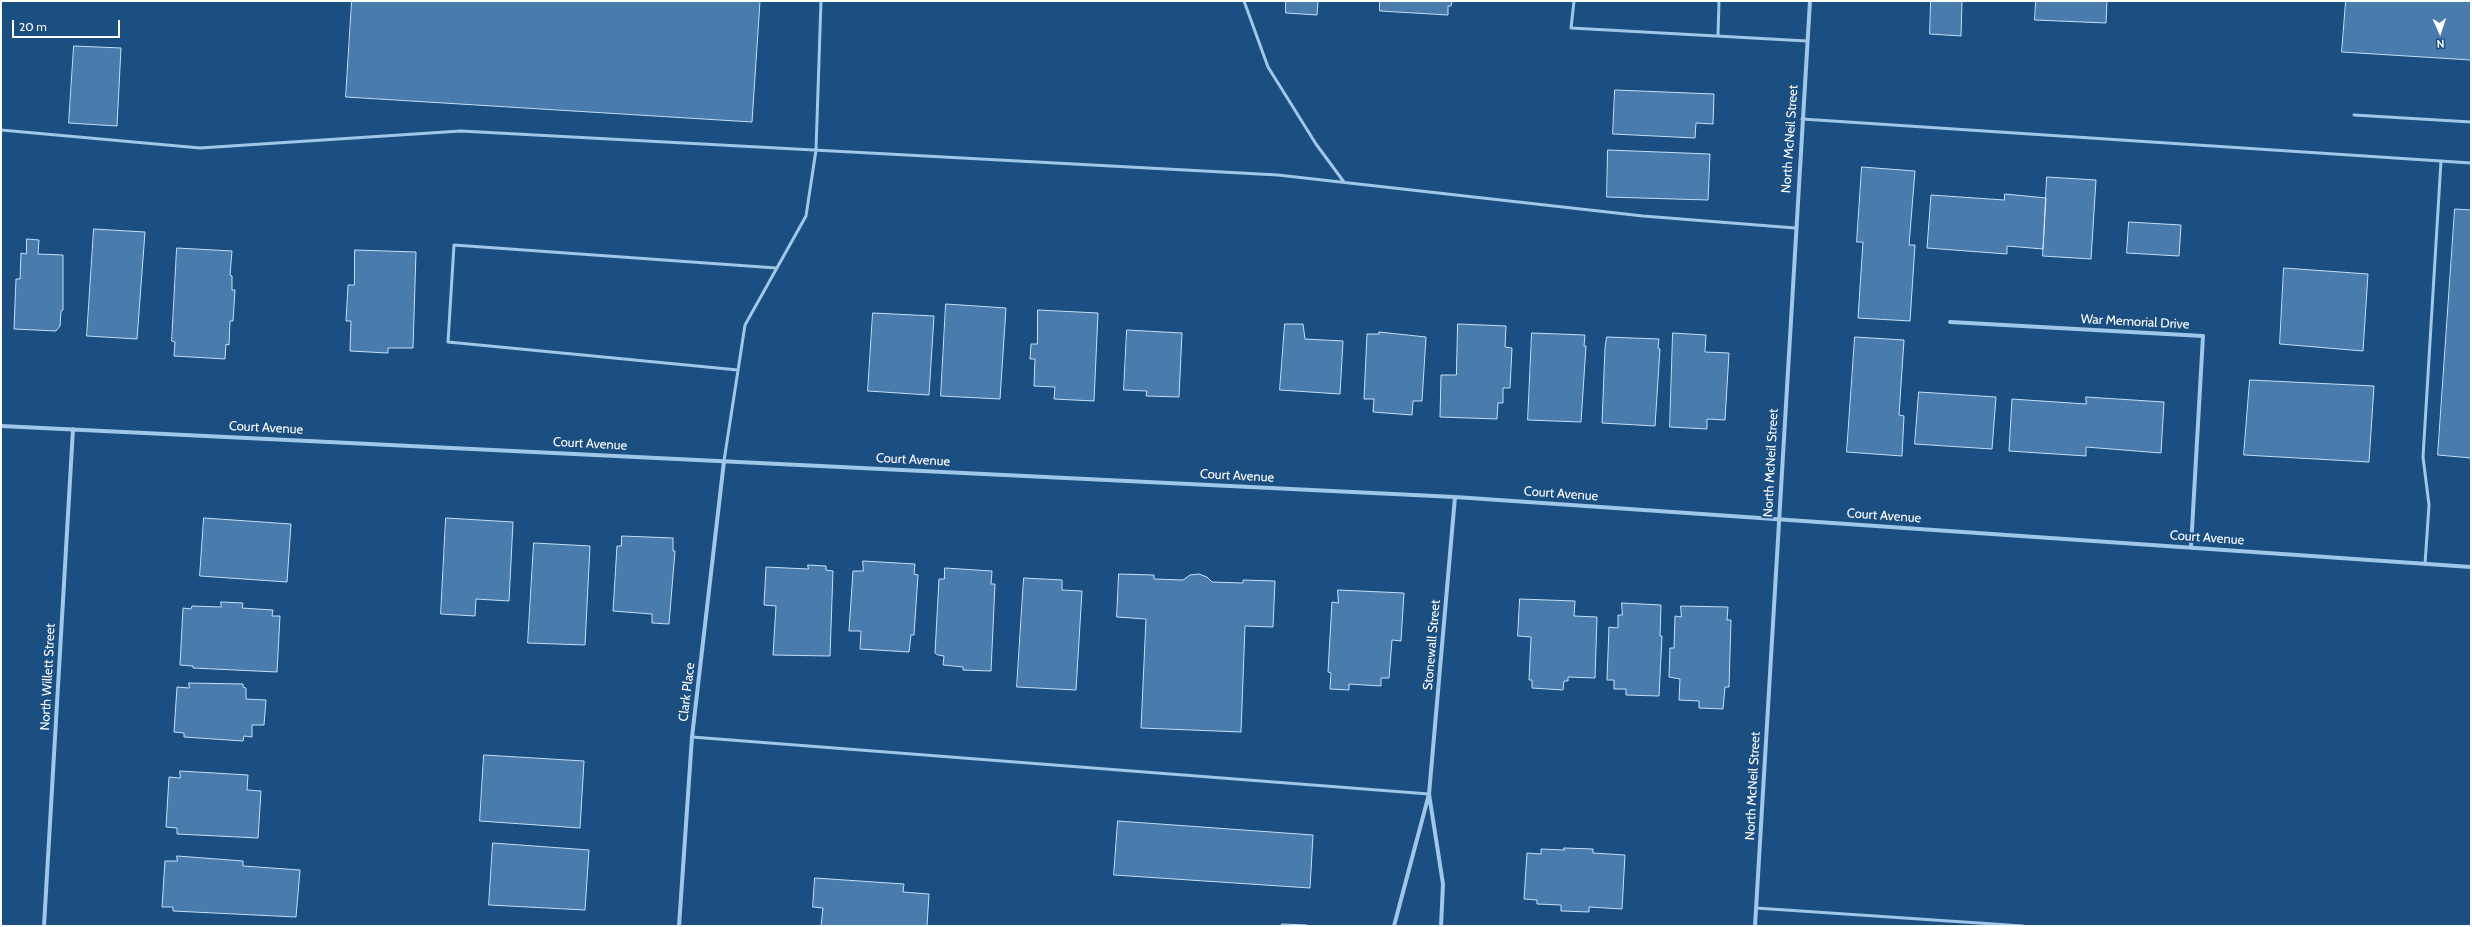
<!DOCTYPE html>
<style>
body{margin:0}
#map{position:relative;width:2472px;height:927px;overflow:hidden;background:#1c4f81;font-family:Cabin,sans-serif}
canvas{display:block}
.frame{position:absolute;inset:0;border:2px solid #fff;pointer-events:none}
.north{position:absolute;left:2420px;top:12px;width:40px;height:40px;-webkit-text-stroke:3px #1c4f81;paint-order:stroke;rotate:177deg;font-size:11px;font-weight:700;line-height:16px;text-align:center;color:#fff}
.north::after{content:'';display:block;margin:auto;width:14px;height:18px;background:#fff;clip-path:polygon(50% 0,100% 100%,50% 72%,0 100%)}
.scale{position:absolute;left:12px;top:20px;width:108px;height:18px;box-sizing:border-box;border:2px solid #fff;border-top:0;padding-left:5px;font-size:12px;line-height:14px;white-space:nowrap;color:#fff;-webkit-text-stroke:3px #1c4f81;paint-order:stroke}
</style>
<div id="map">
<canvas width="2472" height="927"></canvas>
<div class="frame"></div>
<div class="north">N</div>
<div class="scale">20 m</div>
</div>
<script>
const ctx = document.querySelector('canvas').getContext('2d');
ctx.lineJoin = 'round';
function paint(path, color) { ctx.fillStyle = color; ctx.fill(path, 'evenodd'); }
function trace(path, color, width, dash) { ctx.strokeStyle = color; ctx.lineWidth = width; ctx.lineCap = dash ? 'butt' : 'round'; ctx.setLineDash(dash || []); ctx.stroke(path); }
function label(font, color, halo, rows, align = 'center') {
  ctx.font = font + ' Cabin,sans-serif'; ctx.lineWidth = 4; ctx.setLineDash([]); ctx.textBaseline = 'middle'; ctx.strokeStyle = halo; ctx.fillStyle = color; for (const [text, x, y, turn = 0] of rows) {
    ctx.save(); ctx.translate(x, y); ctx.rotate((+turn || 0) * Math.PI / 180); ctx.textAlign = isNaN(turn) ? turn : align; if (halo) ctx.strokeText(text, 0, 0); ctx.fillText(text, 0, 0); ctx.restore();
  }
}
const building = new Path2D(`
 M 352,1 L 760,1 L 752,122 L 346,97 Z
 M 1286,1 L 1318,1 L 1317,15 L 1286,13 Z
 M 1380,1 L 1452,1 L 1451,6 L 1448,6 L 1448,15 L 1380,11 Z
 M 1931,1 L 1962,1 L 1961,36 L 1930,34 Z
 M 2036,1 L 2107,1 L 2106,23 L 2035,20 Z
 M 2346,1 L 2471,1 L 2471,60 L 2342,52 Z
 M 74,46 L 121,48 L 117,126 L 69,123 Z
 M 1615,90 L 1714,94 L 1713,124 L 1696,123 L 1695,138 L 1613,134 Z
 M 1608,150 L 1710,154 L 1708,200 L 1607,197 Z
 M 1862,167 L 1915,171 L 1909,245 L 1915,245 L 1910,321 L 1858,318 L 1863,242 L 1857,242 Z
 M 2047,177 L 2096,180 L 2091,259 L 2043,256 Z
 M 2005,194 L 2046,198 L 2043,249 L 2007,246 L 2007,254 L 1927,248 L 1931,195 L 2004,200 Z
 M 2455,209 L 2471,210 L 2471,458 L 2438,455 Z
 M 2129,222 L 2181,225 L 2179,256 L 2127,253 Z
 M 94,229 L 145,232 L 137,339 L 87,336 Z
 M 27,239 L 39,240 L 38,254 L 63,255 L 63,310 L 61,311 L 60,326 L 56,331 L 14,329 L 16,279 L 20,279 L 21,253 L 26,254 Z
 M 177,248 L 232,251 L 230,275 L 232,276 L 232,290 L 235,290 L 233,321 L 230,321 L 229,345 L 226,344 L 225,359 L 174,356 L 175,342 L 172,341 Z
 M 355,250 L 416,252 L 413,348 L 388,348 L 388,353 L 350,351 L 351,321 L 346,321 L 348,285 L 354,285 Z
 M 2284,268 L 2368,274 L 2363,351 L 2280,344 Z
 M 946,304 L 1006,308 L 1000,399 L 941,396 Z
 M 1038,310 L 1098,313 L 1094,401 L 1054,399 L 1055,387 L 1034,386 L 1035,359 L 1030,359 L 1031,344 L 1037,344 Z
 M 873,313 L 934,316 L 929,395 L 868,391 Z
 M 1285,324 L 1303,324 L 1305,339 L 1343,341 L 1340,394 L 1280,390 Z
 M 1458,324 L 1506,326 L 1505,347 L 1512,348 L 1510,388 L 1503,388 L 1503,403 L 1498,403 L 1497,419 L 1440,417 L 1441,375 L 1456,375 Z
 M 1127,330 L 1182,333 L 1179,397 L 1146,396 L 1147,391 L 1124,390 Z
 M 1379,332 L 1426,337 L 1422,401 L 1413,401 L 1412,415 L 1373,412 L 1374,399 L 1364,399 L 1367,334 L 1379,334 Z
 M 1532,333 L 1585,335 L 1584,346 L 1586,346 L 1581,422 L 1528,420 Z
 M 1673,333 L 1706,335 L 1705,352 L 1729,353 L 1725,420 L 1707,419 L 1707,429 L 1670,427 Z
 M 1607,337 L 1659,339 L 1658,348 L 1660,349 L 1655,426 L 1602,423 L 1605,348 Z
 M 1855,337 L 1904,340 L 1899,415 L 1904,416 L 1902,456 L 1847,452 Z
 M 2250,380 L 2374,386 L 2369,462 L 2244,455 Z
 M 1919,392 L 1996,397 L 1992,449 L 1915,444 Z
 M 2086,397 L 2164,402 L 2161,453 L 2086,447 L 2086,456 L 2009,451 L 2012,399 L 2086,404 Z
 M 204,518 L 291,524 L 287,582 L 200,576 Z
 M 446,518 L 513,522 L 509,601 L 476,599 L 475,616 L 441,614 Z
 M 622,536 L 673,538 L 673,551 L 675,551 L 669,624 L 652,623 L 652,614 L 613,611 L 617,546 L 621,546 Z
 M 534,543 L 590,546 L 585,645 L 528,643 Z
 M 863,561 L 915,564 L 914,574 L 918,575 L 914,635 L 911,635 L 909,652 L 860,649 L 861,631 L 849,631 L 853,571 L 863,571 Z
 M 808,565 L 826,566 L 826,570 L 833,571 L 830,656 L 773,655 L 776,606 L 764,605 L 766,567 L 808,569 Z
 M 945,568 L 992,571 L 991,584 L 995,584 L 991,671 L 963,670 L 963,667 L 943,665 L 944,656 L 938,655 L 935,653 L 939,579 L 944,579 Z
 M 1119,574 L 1154,575 L 1154,579 L 1183,580 L 1190,575 L 1199,574 L 1207,577 L 1212,582 L 1243,583 L 1243,580 L 1275,581 L 1273,627 L 1245,626 L 1241,732 L 1141,728 L 1146,619 L 1117,617 Z
 M 1024,578 L 1062,580 L 1062,590 L 1082,591 L 1076,690 L 1017,687 Z
 M 1338,590 L 1404,593 L 1401,641 L 1392,640 L 1389,678 L 1381,678 L 1381,686 L 1349,684 L 1349,690 L 1330,689 L 1331,673 L 1328,672 L 1332,602 L 1338,603 Z
 M 1520,599 L 1575,601 L 1574,616 L 1597,617 L 1595,678 L 1568,677 L 1568,681 L 1564,681 L 1563,690 L 1532,688 L 1532,680 L 1529,680 L 1531,637 L 1518,636 Z
 M 221,602 L 243,603 L 242,608 L 273,610 L 272,616 L 280,616 L 277,672 L 193,668 L 193,666 L 180,665 L 183,608 L 191,609 L 192,606 L 221,607 Z
 M 1622,603 L 1661,605 L 1660,636 L 1662,636 L 1659,696 L 1626,695 L 1626,689 L 1614,689 L 1614,680 L 1607,680 L 1609,627 L 1618,628 L 1618,615 L 1622,615 Z
 M 1681,606 L 1728,607 L 1727,620 L 1731,620 L 1729,687 L 1725,687 L 1723,709 L 1699,708 L 1699,701 L 1679,700 L 1680,679 L 1669,677 L 1670,648 L 1674,648 L 1675,616 L 1681,617 Z
 M 189,683 L 243,684 L 243,687 L 246,688 L 246,699 L 266,700 L 264,725 L 252,725 L 252,737 L 244,736 L 243,741 L 184,737 L 184,733 L 174,732 L 177,687 L 189,688 Z
 M 484,755 L 584,761 L 580,828 L 480,821 Z
 M 180,771 L 248,775 L 247,790 L 261,791 L 258,838 L 177,834 L 177,828 L 166,827 L 169,777 L 180,778 Z
 M 1118,821 L 1313,835 L 1310,888 L 1114,875 Z
 M 493,843 L 589,850 L 585,910 L 489,905 Z
 M 1564,848 L 1593,849 L 1593,853 L 1625,855 L 1622,909 L 1589,907 L 1589,912 L 1561,911 L 1561,905 L 1537,904 L 1537,900 L 1524,899 L 1527,853 L 1541,854 L 1541,849 L 1564,850 Z
 M 177,856 L 243,861 L 243,866 L 300,870 L 296,917 L 173,911 L 173,907 L 162,907 L 165,861 L 177,861 Z
 M 815,878 L 904,884 L 903,892 L 929,894 L 927,926 L 821,926 L 823,908 L 813,907 Z
 M 1282,924 L 1307,925 L 1307,926 L 1282,926 Z`);
paint(building, '#497bac');
trace(building, '#c5dff7', 1);
trace(new Path2D(`
 M 1244,1 L 1268,67 L 1316,144 L 1344,182
 M 1574,1 L 1571,28 L 1807,41
 M 1718,35 L 1719,1
 M 2354,115 L 2471,122
 M 1802,119 L 2471,163
 M 1,130 L 200,148 L 461,131 L 1278,175 L 1643,216 L 1795,228
 M 738,370 L 448,342 L 454,245 L 776,268
 M 724,461 L 745,325 L 806,216 L 816,150 L 821,1
 M 2425,564 L 2429,505 L 2423,457 L 2441,161
 M 692,737 L 1429,794
 M 1756,908 L 2023,926`), '#a0c6ea', 3);
trace(new Path2D(`
 M 1950,322 L 2203,336 L 2191,547
 M 1,426 L 1455,497 L 2471,567
 M 1429,794 L 1455,497
 M 44,926 L 73,429
 M 679,926 L 692,737 L 724,461
 M 1394,926 L 1429,794 L 1443,884 L 1441,926
 M 1755,926 L 1810,1`), '#a0c6ea', 4);
label('13px', '#fff', '#1c4f81', [
 ["North McNeil Street",1790,139,-86],
 ["War Memorial Drive",2135,322,3],
 ["Court Avenue",266,428,3],
 ["Court Avenue",590,444,3],
 ["Court Avenue",913,460,3],
 ["North McNeil Street",1771,463,-87],
 ["Court Avenue",1237,476,3],
 ["Court Avenue",1561,494,4],
 ["Court Avenue",1884,516,4],
 ["Court Avenue",2207,538,4],
 ["Stonewall Street",1432,645,-85],
 ["North Willett Street",48,677,-87],
 ["Clark Place",687,692,-83],
 ["North McNeil Street",1753,786,-87]
]);
</script>
